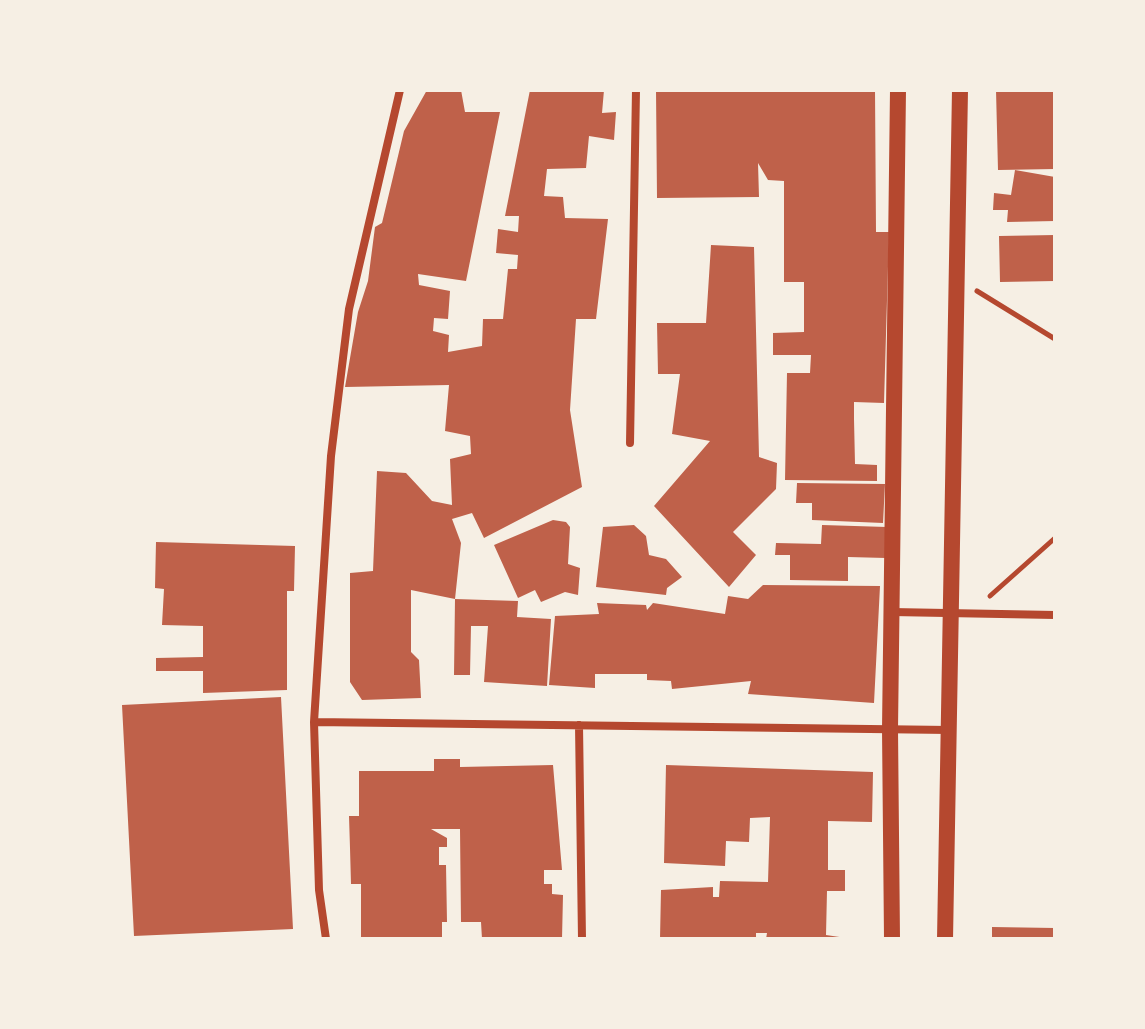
<!DOCTYPE html>
<style>
body{margin:0}
#map{position:relative;width:1145px;height:1029px;overflow:hidden;background:#f6efe4;font-family:Montserrat,sans-serif}
canvas{display:block}
.frame{position:absolute;inset:0;border:92px solid #f6efe4;pointer-events:none}
</style>
<div id="map">
<canvas width="1145" height="1029"></canvas>
<div class="frame"></div>
</div>
<script>
const ctx = document.querySelector('canvas').getContext('2d');
ctx.lineJoin = 'round';
function paint(path, color) { ctx.fillStyle = color; ctx.fill(path, 'evenodd'); }
function trace(path, color, width, dash) { ctx.strokeStyle = color; ctx.lineWidth = width; ctx.lineCap = dash ? 'butt' : 'round'; ctx.setLineDash(dash || []); ctx.stroke(path); }
paint(new Path2D(`
 M 427,90 L 461,90 L 465,112 L 500,112 L 466,281 L 418,274 L 419,285 L 450,291 L 448,319 L 434,318 L 433,331 L 449,335 L 448,352 L 482,346 L 483,319 L 503,319 L 508,269 L 517,269 L 518,255 L 496,253 L 498,229 L 518,232 L 519,216 L 505,216 L 530,90 L 604,90 L 602,113 L 616,112 L 614,140 L 589,136 L 586,168 L 547,169 L 544,196 L 563,197 L 565,218 L 608,219 L 596,319 L 576,319 L 570,410 L 582,487 L 484,538 L 472,513 L 452,519 L 461,543 L 455,599 L 411,590 L 411,652 L 419,660 L 421,698 L 362,700 L 350,682 L 350,573 L 373,571 L 377,471 L 406,473 L 432,501 L 452,505 L 450,459 L 471,454 L 470,436 L 445,431 L 449,385 L 345,387 L 358,312 L 368,281 L 375,227 L 382,223 L 404,131 Z
 M 656,90 L 875,90 L 876,232 L 889,232 L 884,403 L 854,402 L 854,419 L 855,464 L 877,465 L 877,481 L 785,480 L 787,373 L 810,373 L 811,355 L 773,355 L 773,333 L 804,332 L 804,282 L 784,282 L 784,181 L 768,180 L 758,163 L 759,197 L 657,198 Z
 M 996,90 L 1055,90 L 1055,169 L 998,170 Z
 M 1015,170 L 1055,177 L 1055,221 L 1007,222 L 1008,210 L 993,210 L 994,193 L 1011,195 Z
 M 1055,235 L 1055,281 L 1000,282 L 999,236 Z
 M 711,245 L 754,247 L 759,457 L 777,463 L 776,489 L 733,532 L 756,555 L 729,587 L 654,506 L 710,441 L 672,434 L 680,374 L 658,374 L 657,323 L 706,323 Z
 M 797,483 L 885,484 L 883,523 L 812,520 L 812,503 L 796,503 Z
 M 553,520 L 566,522 L 570,527 L 568,564 L 580,568 L 578,595 L 565,592 L 541,602 L 535,590 L 518,598 L 494,545 Z
 M 634,525 L 646,536 L 649,555 L 666,559 L 682,577 L 667,588 L 666,595 L 596,587 L 603,527 Z
 M 822,525 L 887,527 L 886,558 L 848,557 L 848,581 L 790,580 L 790,555 L 775,555 L 776,543 L 821,544 Z
 M 156,542 L 295,546 L 294,591 L 287,591 L 287,690 L 203,693 L 203,671 L 156,671 L 156,658 L 203,657 L 203,626 L 162,625 L 164,589 L 155,588 Z
 M 763,585 L 880,586 L 874,703 L 748,694 L 751,681 L 672,689 L 671,681 L 647,680 L 647,674 L 595,674 L 595,688 L 549,685 L 555,616 L 599,614 L 597,603 L 646,605 L 647,610 L 653,603 L 725,614 L 728,596 L 748,599 Z
 M 455,599 L 518,601 L 517,617 L 551,619 L 547,686 L 484,682 L 488,626 L 471,626 L 470,675 L 454,675 Z
 M 281,697 L 293,929 L 134,936 L 122,705 Z
 M 434,759 L 460,759 L 460,767 L 553,765 L 562,870 L 544,870 L 544,884 L 552,884 L 552,894 L 563,895 L 562,939 L 482,939 L 481,922 L 461,922 L 460,829 L 431,829 L 447,838 L 447,847 L 439,847 L 439,865 L 446,865 L 447,922 L 442,922 L 442,939 L 361,939 L 361,884 L 351,884 L 350,848 L 349,816 L 359,816 L 359,771 L 434,771 Z
 M 666,765 L 873,772 L 872,822 L 828,821 L 828,870 L 845,870 L 845,891 L 827,891 L 826,935 L 853,939 L 766,939 L 767,933 L 756,933 L 756,939 L 660,939 L 661,890 L 713,887 L 713,897 L 719,897 L 720,881 L 768,882 L 770,817 L 750,818 L 749,842 L 726,841 L 725,866 L 664,863 Z
 M 992,927 L 1055,928 L 1055,939 L 992,939 Z`), '#bf614a');
trace(new Path2D(`
 M 977,291 L 1055,339
 M 990,596 L 1055,538`), '#b5482f', 5);
trace(new Path2D(`
 M 630,443 L 636,90
 M 892,612 L 1055,615
 M 314,722 L 949,730
 M 579,725 L 582,939
 M 326,939 L 319,890 L 314,722 L 331,456 L 349,309 L 400,90`), '#b5482f', 8);
trace(new Path2D(`
 M 892,939 L 890,729 L 898,90
 M 945,939 L 960,90`), '#b5482f', 16);
</script>
